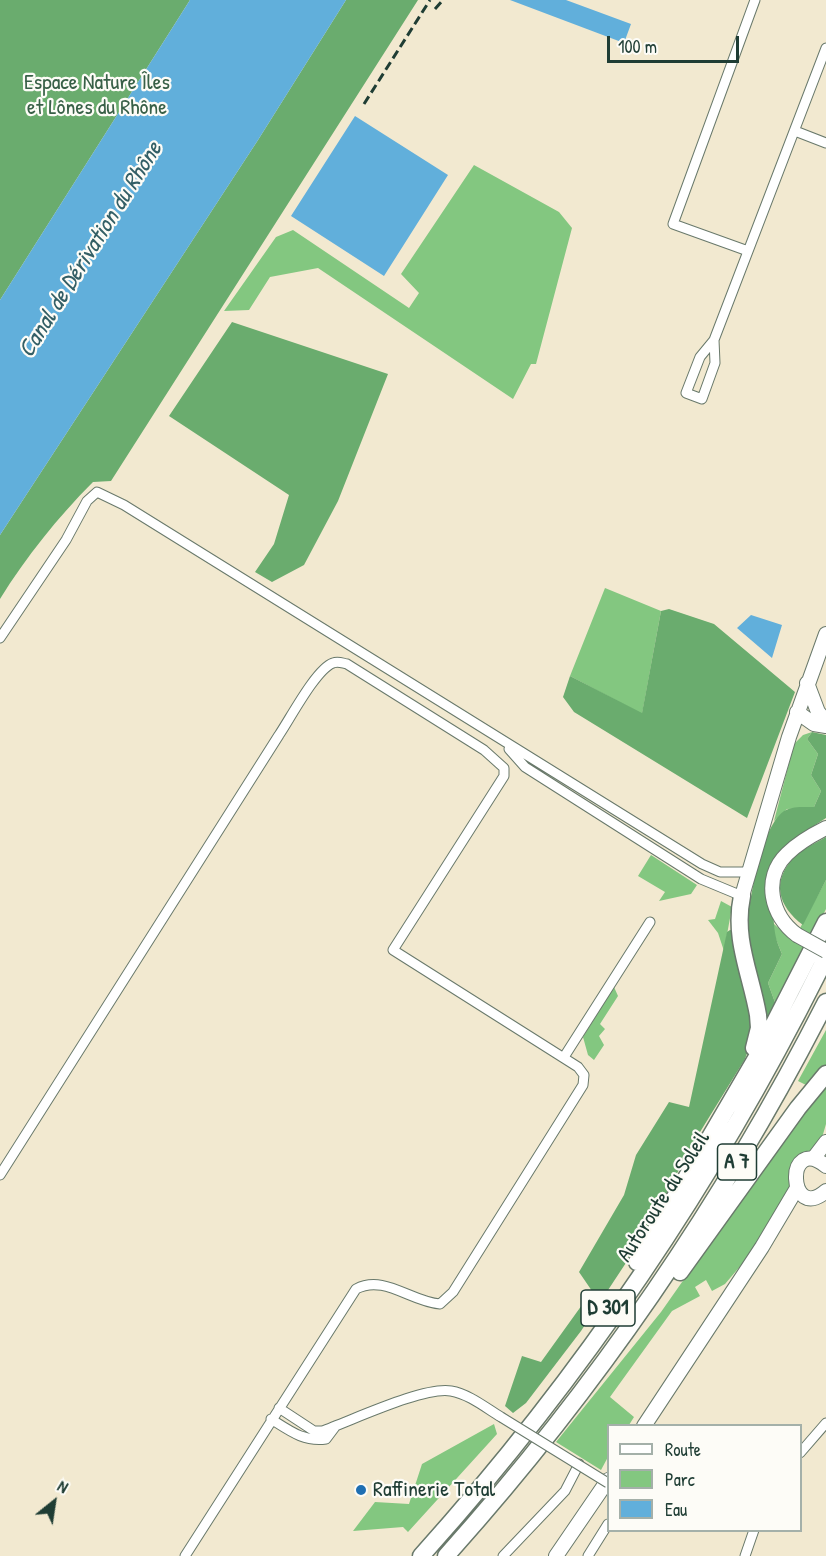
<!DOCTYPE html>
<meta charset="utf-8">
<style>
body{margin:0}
#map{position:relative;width:826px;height:1556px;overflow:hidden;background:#f2e9d0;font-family:"Patrick Hand",sans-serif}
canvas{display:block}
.legend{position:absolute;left:607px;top:1424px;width:195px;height:108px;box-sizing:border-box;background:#fdfcf7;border:2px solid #a4b0a9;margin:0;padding:8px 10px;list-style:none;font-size:18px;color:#1f3d34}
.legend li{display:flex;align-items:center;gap:12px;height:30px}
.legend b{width:30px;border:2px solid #a4b0a9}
.north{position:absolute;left:24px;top:1472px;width:60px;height:60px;-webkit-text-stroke:4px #fdfcf7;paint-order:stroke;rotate:30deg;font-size:16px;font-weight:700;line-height:24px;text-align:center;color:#1f3d34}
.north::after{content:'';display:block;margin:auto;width:21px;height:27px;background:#1f3d34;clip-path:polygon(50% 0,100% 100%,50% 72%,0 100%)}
.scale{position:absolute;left:607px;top:36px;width:132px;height:27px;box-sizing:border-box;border:3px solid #1f3d34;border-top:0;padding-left:8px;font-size:18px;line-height:21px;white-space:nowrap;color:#1f3d34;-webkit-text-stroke:4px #fdfcf7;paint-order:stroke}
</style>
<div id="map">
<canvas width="826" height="1556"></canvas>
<ul class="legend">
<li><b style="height:8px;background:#fff"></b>Route</li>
<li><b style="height:16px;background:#83c780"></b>Parc</li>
<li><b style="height:16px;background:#61afdb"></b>Eau</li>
</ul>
<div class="north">N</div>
<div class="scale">100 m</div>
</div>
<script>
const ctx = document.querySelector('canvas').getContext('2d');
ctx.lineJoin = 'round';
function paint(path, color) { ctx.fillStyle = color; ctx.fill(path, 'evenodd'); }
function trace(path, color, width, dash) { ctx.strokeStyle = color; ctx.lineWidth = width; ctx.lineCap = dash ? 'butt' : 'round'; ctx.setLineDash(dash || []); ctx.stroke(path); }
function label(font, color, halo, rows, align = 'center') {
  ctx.font = font + ' "Patrick Hand",sans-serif'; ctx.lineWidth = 4.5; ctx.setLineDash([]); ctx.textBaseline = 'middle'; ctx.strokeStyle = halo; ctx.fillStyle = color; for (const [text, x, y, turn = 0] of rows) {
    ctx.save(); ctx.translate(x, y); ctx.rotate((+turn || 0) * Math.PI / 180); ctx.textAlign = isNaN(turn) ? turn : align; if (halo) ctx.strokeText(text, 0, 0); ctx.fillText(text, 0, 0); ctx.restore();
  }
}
paint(new Path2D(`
 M 474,165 L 559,212 L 572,228 L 536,364 L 531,364 L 513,399 L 318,268 L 270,277 L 249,310 L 224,311 L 276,237 L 293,230 L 409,308 L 419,293 L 401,274 Z
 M 605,588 L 661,611 L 642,714 L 570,676 Z
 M 812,732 L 807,739 L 818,754 L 811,775 L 821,791 L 814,807 L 787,809 L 774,821 L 794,744 L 803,735 Z
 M 651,855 L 697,885 L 691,894 L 659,901 L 665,892 L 638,876 Z
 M 826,880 L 826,909 L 777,1008 L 768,983 L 782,954 L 773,932 L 774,924 L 793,941 Z
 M 721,901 L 732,907 L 724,951 L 718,933 L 708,920 L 715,919 Z
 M 614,987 L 618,996 L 600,1024 L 605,1029 L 599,1036 L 604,1045 L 594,1060 L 588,1055 L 583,1037 Z
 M 826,1030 L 826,1067 L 808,1086 L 798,1081 Z
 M 826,1084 L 826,1124 L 819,1148 L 797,1159 L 790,1169 L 791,1189 L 748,1257 L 725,1284 L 712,1291 L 706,1280 L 695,1287 L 700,1296 L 672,1311 L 610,1397 L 634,1417 L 629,1425 L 608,1426 L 608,1457 L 601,1470 L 556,1442 L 661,1312 L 774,1151 Z
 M 494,1424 L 497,1434 L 408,1532 L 403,1527 L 353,1531 L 375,1502 L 409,1504 L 422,1464 Z`), '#83c780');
paint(new Path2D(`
 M 0,0 L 190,0 L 0,300 Z
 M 346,0 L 418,0 L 111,481 L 93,482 C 58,517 26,557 0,599 L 0,535 L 258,140 Z
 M 232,322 L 388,374 L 338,501 L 304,565 L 272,582 L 255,572 L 274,544 L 289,495 L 169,416 Z
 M 669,609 L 714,624 L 795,692 L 747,818 L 574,712 L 563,697 L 570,676 L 642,713 L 661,611 Z
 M 812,732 L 826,735 L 826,818 C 797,837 761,858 767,898 C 768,906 774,915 774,924 C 775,937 777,942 782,954 L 768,983 L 777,1008 L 768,1024 L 755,1031 L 745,1059 L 692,1145 L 645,1234 L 581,1331 L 526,1403 L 513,1413 L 505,1406 L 522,1356 L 541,1362 L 592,1291 L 579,1272 L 624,1195 L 636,1155 L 669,1102 L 689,1107 L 727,932 L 730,930 L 746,932 C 749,905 761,822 786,810 C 793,806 806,807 814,807 L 821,791 L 811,775 L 818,754 L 807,739 Z
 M 826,837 L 826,880 L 803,925 C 778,906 771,882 794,857 C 802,849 816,843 826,837 Z`), '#6aac6e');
paint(new Path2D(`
 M 190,0 L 346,0 L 258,140 L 0,535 L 0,300 Z
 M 510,0 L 566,0 L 631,24 L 624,43 Z
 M 355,116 L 448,175 L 384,276 L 291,216 Z
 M 751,615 L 782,625 L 772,658 L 737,628 Z`), '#61afdb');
const street = new Path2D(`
 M 795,131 L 826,143
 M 748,251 L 673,224 L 755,0
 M 714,340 L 715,363 L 702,399 L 686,393 L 700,357 L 714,340 L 826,48
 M 0,638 L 66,540 L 87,501 L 97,492 L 124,505 L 702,864 L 720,872 L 748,872
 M 509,749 L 525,767 L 701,879 L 742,896
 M 564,1057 L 650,922
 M 0,1175 L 279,735 C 290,719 316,669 333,663 C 338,661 342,663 347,664 L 484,750 L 504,768 L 504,776 L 393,950 L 578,1067 L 584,1075 L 583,1085 L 453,1292 L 440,1304 C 411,1302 384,1274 356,1289 L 185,1556
 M 279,1408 L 314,1431 L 322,1431 C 351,1421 424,1386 451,1391 C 469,1394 486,1408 501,1417
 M 271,1419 C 290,1431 304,1442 326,1439 L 335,1427
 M 800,1453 L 826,1423
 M 503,1556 L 565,1491 L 579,1464
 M 588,1556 L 608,1524
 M 745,1556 L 754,1530`);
const secondary = new Path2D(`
 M 807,683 L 818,712 L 826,721
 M 797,712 L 814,724 L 826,726
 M 742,896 L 789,737 L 826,634
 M 797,935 C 771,916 762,878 787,854 C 798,843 812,835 826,828
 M 813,1159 L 826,1142
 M 826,1166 C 784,1133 788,1224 826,1191
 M 644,1426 L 762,1247 L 797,1188
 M 556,1556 L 608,1480`);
const highway = new Path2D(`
 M 742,896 C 733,939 751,974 758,1015 L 759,1028 L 754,1048
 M 637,1262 L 758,1055 L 826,922
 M 680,1272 L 798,1108 L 826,1074
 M 421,1556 C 583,1376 719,1174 826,957
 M 446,1556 C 596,1389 724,1202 826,1002`);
trace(street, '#69796b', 11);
trace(secondary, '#69796b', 16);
trace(highway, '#69796b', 19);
trace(street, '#fff', 9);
trace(secondary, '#fff', 14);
trace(highway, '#fff', 16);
trace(new Path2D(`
 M 435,9 L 443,0
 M 364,104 L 430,0`), '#1f3d34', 3, [9, 4.5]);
const streetBridge = new Path2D(`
 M 501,1417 L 608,1483`);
const secondaryBridge = new Path2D(`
 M 797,935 L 826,951`);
trace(streetBridge, '#69796b', 11, []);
trace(secondaryBridge, '#69796b', 16, []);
trace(streetBridge, '#fff', 9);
trace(secondaryBridge, '#fff', 14);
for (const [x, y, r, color] of [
 [361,1490,6,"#1f6fb2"]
]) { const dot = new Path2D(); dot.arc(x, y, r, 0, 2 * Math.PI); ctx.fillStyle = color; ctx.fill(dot); trace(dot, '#fdfcf7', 2); }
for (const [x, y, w] of [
 [737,1162,39],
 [608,1308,54]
]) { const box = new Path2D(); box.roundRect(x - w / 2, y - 18, w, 36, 4.5); ctx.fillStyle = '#fdfcf7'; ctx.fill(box); trace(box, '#1f3d34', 1.5); }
label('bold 21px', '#1f3d34', null, [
 ["A 7",737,1162],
 ["D 301",608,1308]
]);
label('22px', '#386047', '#fdfcf7', [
 ["Espace Nature Îles",97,83],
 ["et Lônes du Rhône",97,108]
]);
label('22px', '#1f3d34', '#fdfcf7', [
 ["Autoroute du Soleil",664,1197,-57]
]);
label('22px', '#1f3d34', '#fdfcf7', [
 ["Raffinerie Total",373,1490]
], 'left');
label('italic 24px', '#335f66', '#fdfcf7', [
 ["Canal de Dérivation du Rhône",91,250,-58]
]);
</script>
